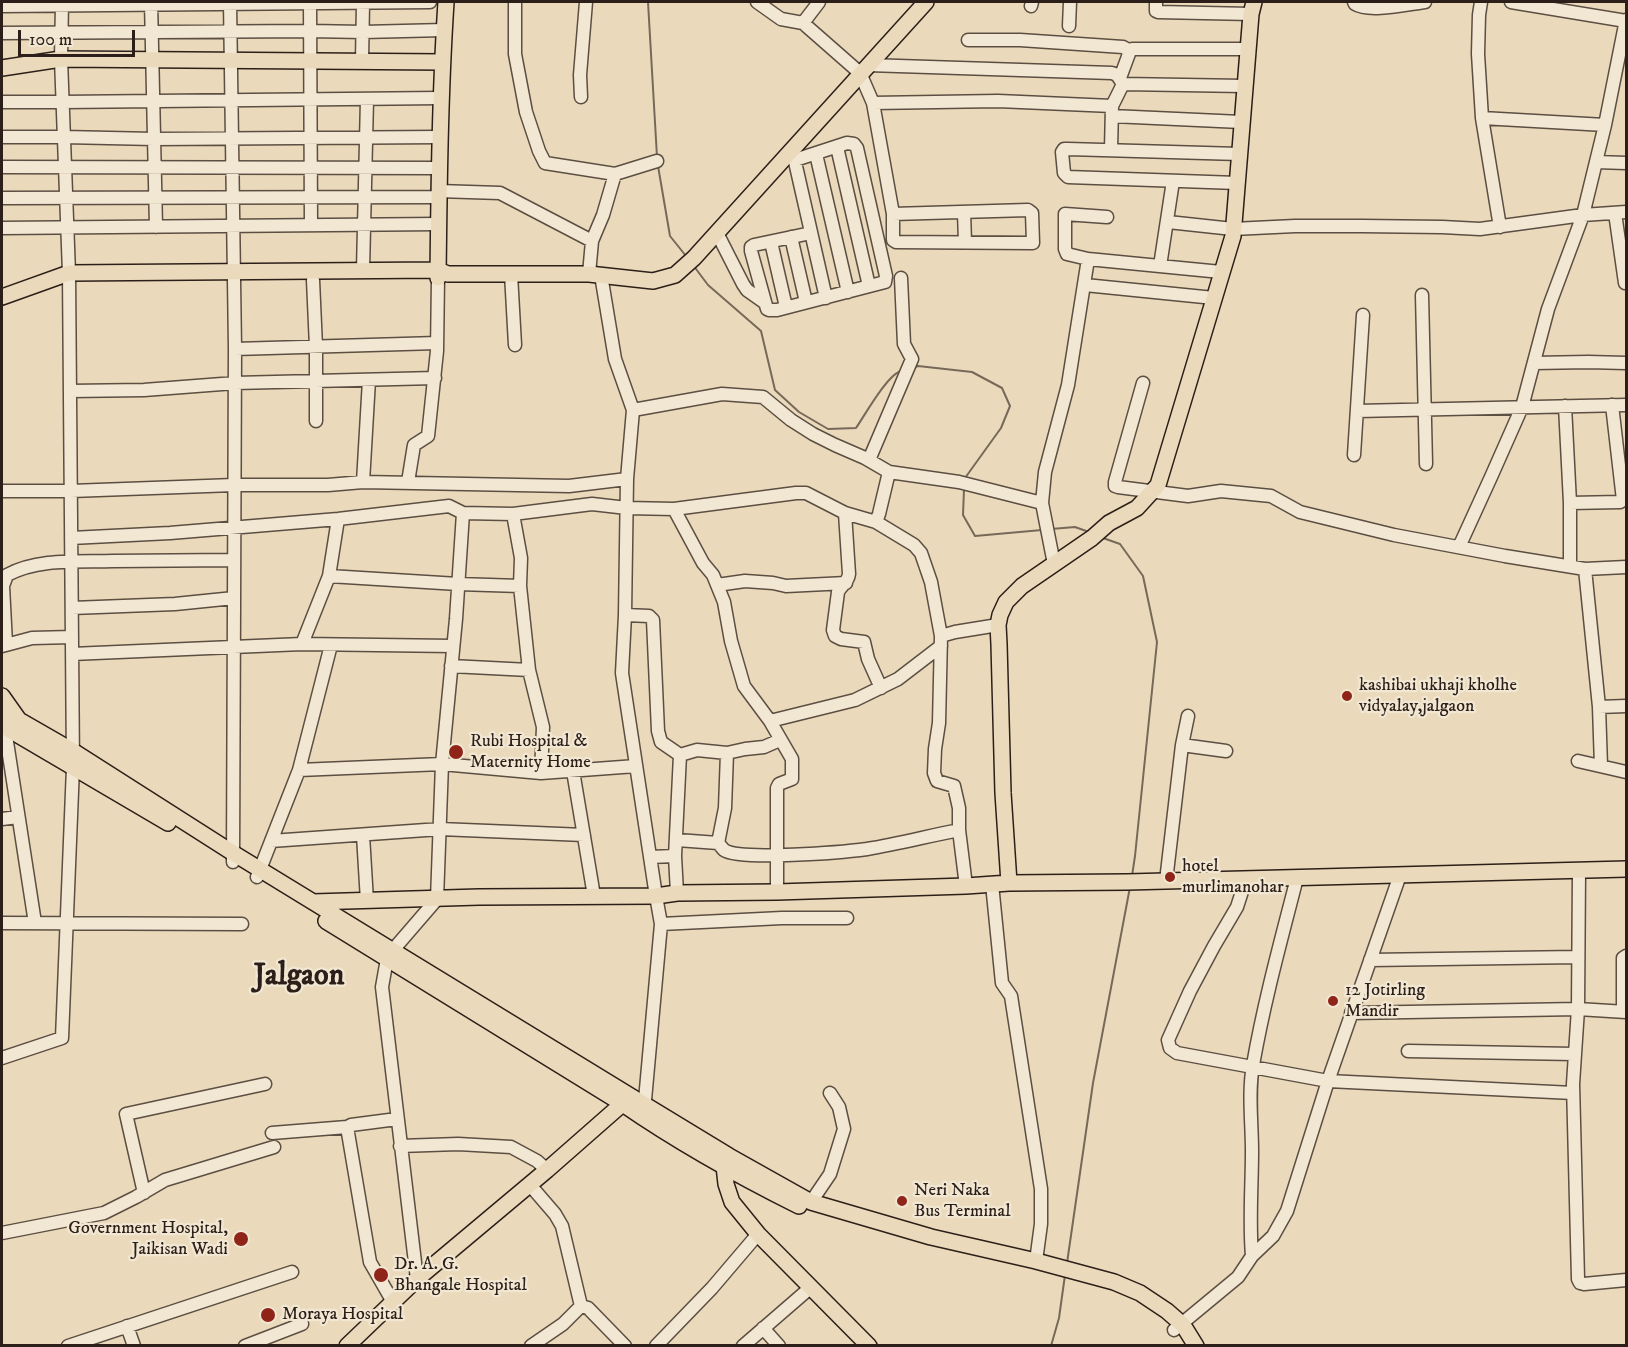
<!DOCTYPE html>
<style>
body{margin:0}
#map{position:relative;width:1628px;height:1347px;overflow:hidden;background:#eadabb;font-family:"IM FELL DW Pica",serif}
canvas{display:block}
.frame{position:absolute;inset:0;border:3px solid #2c1f19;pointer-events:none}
.scale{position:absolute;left:18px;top:30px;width:117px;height:27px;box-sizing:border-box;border:3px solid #2c1f19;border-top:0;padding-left:8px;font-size:18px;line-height:21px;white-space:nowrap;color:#2c1f19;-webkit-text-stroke:4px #f1e7d3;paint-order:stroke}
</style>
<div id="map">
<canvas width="1628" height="1347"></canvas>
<div class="frame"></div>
<div class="scale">100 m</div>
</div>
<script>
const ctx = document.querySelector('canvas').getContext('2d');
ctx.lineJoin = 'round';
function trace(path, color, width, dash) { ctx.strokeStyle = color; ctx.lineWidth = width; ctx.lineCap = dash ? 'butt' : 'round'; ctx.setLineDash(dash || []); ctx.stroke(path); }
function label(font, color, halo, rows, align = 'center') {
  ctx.font = font + ' "IM FELL DW Pica",serif'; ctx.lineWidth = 4.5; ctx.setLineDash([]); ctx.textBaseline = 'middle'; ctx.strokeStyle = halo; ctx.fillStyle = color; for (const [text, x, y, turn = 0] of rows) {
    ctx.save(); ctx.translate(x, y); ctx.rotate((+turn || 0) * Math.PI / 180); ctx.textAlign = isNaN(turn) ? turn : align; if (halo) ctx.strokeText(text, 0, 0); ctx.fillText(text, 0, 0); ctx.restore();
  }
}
trace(new Path2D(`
 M 648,2 L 657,157
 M 658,166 L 670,236 L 686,256
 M 693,265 L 708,285 L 761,331 L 775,390 L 799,412 L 828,429 L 856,428 C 865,415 887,375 901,371
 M 913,368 L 918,366 L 972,372 L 1002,388 L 1010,406 L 1001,428 L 965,478
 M 964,489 L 963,515 L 975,536 L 1042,530
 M 1051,529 L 1075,527 L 1089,532
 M 1103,538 L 1120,544 L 1143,576 L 1157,642 L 1135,856 L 1132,876
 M 1067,1263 L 1093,1083 L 1130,887
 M 1051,1346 L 1059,1318 L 1065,1275`), '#776959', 2);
const minor = new Path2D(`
 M 151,2 L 156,227
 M 230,2 L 235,349 L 233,862
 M 310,2 L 311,225
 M 515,2 L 515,54 L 526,112 L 539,151 L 545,163 L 615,174 L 657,161
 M 757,2 L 781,19 L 803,23 L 819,2
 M 1156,2 L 1156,11 L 1158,12 L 1251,14
 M 1354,2 L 1355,4 C 1369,13 1408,4 1425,2
 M 1481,2 L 1479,15 L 1478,54 L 1482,118 L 1500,227
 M 1511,2 L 1626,21
 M 2,6 L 430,2
 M 1031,6 L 1032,2
 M 803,23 L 860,73 L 873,103 L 893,214 L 893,240 L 896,242 L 1033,243 L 1032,213 L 1028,210 L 893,214
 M 1069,26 L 1070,2
 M 2,33 L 310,31 L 363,32 L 444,30
 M 968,40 L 1020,40 L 1123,47 L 1130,51
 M 362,61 L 363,3
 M 868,65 L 1112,73 L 1117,75 L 1123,84
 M 1120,78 L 1130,51 L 1132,49 L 1248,49
 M 581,97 L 580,75 L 586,2
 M 2,102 L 63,102 L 440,98
 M 873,103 L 998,101 L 1112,106
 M 1112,116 L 1241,122
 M 1482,118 L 1605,125
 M 2,137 L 64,137 L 154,139 L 439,137
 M 837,147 L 869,286
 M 1111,150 L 1112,106 L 1123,84 L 1244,86
 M 793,153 L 826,298
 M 816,154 L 848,292
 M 795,160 L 847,143 L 854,144 L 857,148 L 886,276 L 885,282 L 777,310 L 769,310 L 767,309 L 751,251 L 751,247 L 754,245 L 811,233
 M 1596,162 L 1626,163
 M 2,167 L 438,168
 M 1237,183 L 1068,177 L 1064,173 L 1062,152 L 1064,149 L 1068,149 L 1239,154
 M 438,191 L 500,193 L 592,241
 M 2,198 L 438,197
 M 964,212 L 965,242
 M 1615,213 L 1625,283
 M 1107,217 L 1065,214 L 1065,249 L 1067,254 L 1088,259 L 1221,272
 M 1168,222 L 1233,229 L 1295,226 L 1362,226 L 1442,227 L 1480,229 L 1583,215 L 1626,212
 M 2,228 L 438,224
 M 717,233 L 743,284 L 747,290 L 764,302
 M 791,237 L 806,302
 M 771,242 L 786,307
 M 1160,266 L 1173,181
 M 363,270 L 367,99
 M 511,274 L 515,345
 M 589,274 L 592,241 L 603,215 L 615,174
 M 601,275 L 615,359 L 633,410 L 627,479 L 625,615 L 622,673 L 656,896 L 661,924 L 644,1111
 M 313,280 L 316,347 L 316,421
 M 1085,285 L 1214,298
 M 1422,295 L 1426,464
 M 235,349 L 437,343
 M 1534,363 L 1588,362 L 1626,363
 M 1143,383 L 1115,482 L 1115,486 L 1118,487 L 1188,496 L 1221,491 L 1271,496 L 1300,512 L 1394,535 L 1505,556 L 1585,569 L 1626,567
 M 70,391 L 144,390 L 235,383 L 435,378
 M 1565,406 L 1570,503
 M 633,410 L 722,394 L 763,397 L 791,420 L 813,434 L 835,445 L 865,458 L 889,472 L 879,514 L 876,522
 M 1357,411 L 1626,405
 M 1354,455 L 1363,315
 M 869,460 L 912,359 L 904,344 L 901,278
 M 889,472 L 959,482 L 1042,503
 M 363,482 L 369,380
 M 408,482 L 414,445 L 428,436 L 437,351 L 438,278
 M 2,491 L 71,491 L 234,485 L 328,485 L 363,482 L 569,486 L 627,479
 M 674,509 L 703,563 L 713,575 L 724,602 L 731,641 L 744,686 L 770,721 L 792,759 L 792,779 L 779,784 L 777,788 L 777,892
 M 845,513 L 849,574 C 848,583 841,585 838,592 L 833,630 L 835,636 L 841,639 L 864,642 L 868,659 L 881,688
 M 513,514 L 521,558 L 520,586 L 529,670 L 543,727 L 541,773
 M 71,538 L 170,533 L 338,519 L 449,506 L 463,513 L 513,514 L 592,504 L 627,508 L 674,509 L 796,493 L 806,493 L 845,513 L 876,522 L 914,545 L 921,553 L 931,582 L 941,636 L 939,723 L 935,749 L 934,773 L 937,781 L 954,786 L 959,808 L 959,830 L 966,886
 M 1459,547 L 1491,477 L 1522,407 L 1548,309 L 1583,215 L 1605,125 L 1626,20
 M 1054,564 L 1042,503 L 1045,472 L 1068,385 L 1088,259
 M 1570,566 L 1570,503 L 1620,502 L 1623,500 L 1612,405
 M 1585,569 L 1599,707 L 1601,766
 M 329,576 L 458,584 L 520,586
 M 717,585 L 745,581 L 773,583 L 786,586 L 846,583
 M 72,608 L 175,604 L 234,598
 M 625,615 L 649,616 L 653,620 L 658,731 L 661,742 L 680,755 L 675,856 L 677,893
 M 941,636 L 955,632 L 998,625
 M 6,644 L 3,586 L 7,575 C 38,558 78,562 113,561 C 153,561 194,560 234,560
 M 302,644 L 329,576 L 338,519
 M 2,646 L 32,638 L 72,637
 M 72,654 L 302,644 L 453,646
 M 451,666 L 529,670
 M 1599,707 L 1626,706
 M 770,721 L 855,700 L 898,679 L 941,646
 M 5,729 L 35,923
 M 1182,745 L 1226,751
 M 680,755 L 697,750 L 727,753 L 745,749 L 764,747 L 780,740
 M 1578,761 L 1626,772
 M 299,770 L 331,645
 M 573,771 L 594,896
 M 2,819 L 18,817
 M 363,835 L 367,901
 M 677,840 L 718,843 C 720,845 722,848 724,850 C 740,861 845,852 867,849 C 898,844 928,836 959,830
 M 271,841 L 440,829 L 584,835
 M 718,843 L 725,808 L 727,753
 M 650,857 L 675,856
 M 1579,871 L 1578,1009 L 1573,1084 L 1578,1279 L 1580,1283 L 1584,1284 L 1626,1280
 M 257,877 L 299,770 L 442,764 L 541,773 L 636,766
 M 1246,879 L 1237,907 L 1214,946 L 1190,991 L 1168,1040 L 1170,1048 L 1177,1053 L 1328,1081 L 1573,1093
 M 1166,881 L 1182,745 L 1188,716
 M 992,884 L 1002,983 L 1011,996 L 1041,1189 L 1041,1224 L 1036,1261
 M 2,923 L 242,924
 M 661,924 L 782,918 L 847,918
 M 393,950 L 437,899 L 442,764 L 456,619 L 463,513
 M 387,959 L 382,987 L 417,1279
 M 1370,960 L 1577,957
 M 1623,1011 L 1623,958 L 1626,956
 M 1351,1013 L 1578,1009 L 1626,1012
 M 1408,1051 L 1574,1054
 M 2,1058 L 62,1038 L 73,767 L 69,273 L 61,59 L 62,2
 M 347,1127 L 370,1262 L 393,1302
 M 272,1133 L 347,1127 L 351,1125 L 397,1119
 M 400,1146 L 458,1144 L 511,1147 L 537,1161 L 547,1170
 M 530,1185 L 555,1214 L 562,1226 L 581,1306 L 588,1308 L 625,1346
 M 144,1193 L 126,1114 L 265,1084
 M 811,1202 L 830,1174 L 844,1129 L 839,1107 L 830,1093
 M 2,1233 L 104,1213 L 136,1197 L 165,1180 L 274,1147
 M 1252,1256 C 1249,1221 1252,1186 1252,1151 C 1252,1123 1248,1093 1253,1065 C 1264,1002 1281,940 1297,878
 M 127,1326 L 134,1346
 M 763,1328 L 779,1346
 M 1174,1330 L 1238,1277 L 1252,1256 L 1273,1236 L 1287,1211 L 1328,1081 L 1400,875
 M 68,1346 L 292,1272
 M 245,1346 L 302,1324
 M 531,1346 L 563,1324 L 581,1306
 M 656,1346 L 712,1288 L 758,1234
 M 743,1346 L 810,1288`);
const major = new Path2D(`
 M 2,68 L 61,59 L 442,62
 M 438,278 C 439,186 440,94 446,2
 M 2,297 L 69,273 L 438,270 L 448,274 L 589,274 L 653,281 L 675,275 L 694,258 L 926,2
 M 2,696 L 19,720 L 73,751 L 233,853 L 645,1105 L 729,1156 L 811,1202 L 931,1237 L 1036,1261 L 1114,1282 L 1140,1293 L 1167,1311 L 1183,1325 L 1196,1346
 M 2,718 L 8,729 L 168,823
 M 1009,883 L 1003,793 L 999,644 L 998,625 L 1000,615 L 1006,602 L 1022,586 L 1092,538 L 1109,523 L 1137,508 L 1158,485 L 1233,236 L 1251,14 L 1254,2
 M 313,902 L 479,897 L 656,896 L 677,893 L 777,892 L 966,886 L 1009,883 L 1127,882 L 1626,869
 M 326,921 L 623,1104 C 678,1142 739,1176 799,1206
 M 727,1160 L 724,1166 L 726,1184 L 732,1202 L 758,1234 L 869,1346
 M 347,1346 L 417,1279 L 547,1170 L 629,1098`);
trace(minor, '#5c4e42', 15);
trace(major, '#2c1f19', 18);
trace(minor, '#f1e7d3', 12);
trace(major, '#eadabb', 15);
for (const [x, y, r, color] of [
 [1347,696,6,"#8f2418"],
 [456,752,8,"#8f2418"],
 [1170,877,6,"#8f2418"],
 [1333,1001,6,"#8f2418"],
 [902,1201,6,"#8f2418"],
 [241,1239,8,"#8f2418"],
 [381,1275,8,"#8f2418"],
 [268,1315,8,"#8f2418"]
]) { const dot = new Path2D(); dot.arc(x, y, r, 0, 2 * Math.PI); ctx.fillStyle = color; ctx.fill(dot); trace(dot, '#f1e7d3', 2); }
label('18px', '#2c1f19', '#f1e7d3', [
 ["kashibai ukhaji kholhe",1359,686],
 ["vidyalay,jalgaon",1359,707],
 ["Rubi Hospital &",470,742],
 ["Maternity Home",470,763],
 ["hotel",1182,867],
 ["murlimanohar",1182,888],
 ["12 Jotirling",1345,991],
 ["Mandir",1345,1012],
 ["Neri Naka",914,1191],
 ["Bus Terminal",914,1212],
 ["Government Hospital,",228,1229,"right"],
 ["Jaikisan Wadi",228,1250,"right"],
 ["Dr. A. G.",394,1265],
 ["Bhangale Hospital",394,1286],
 ["Moraya Hospital",282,1315]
], 'left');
label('bold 30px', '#2c1f19', '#f1e7d3', [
 ["Jalgaon",299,978]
]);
</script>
